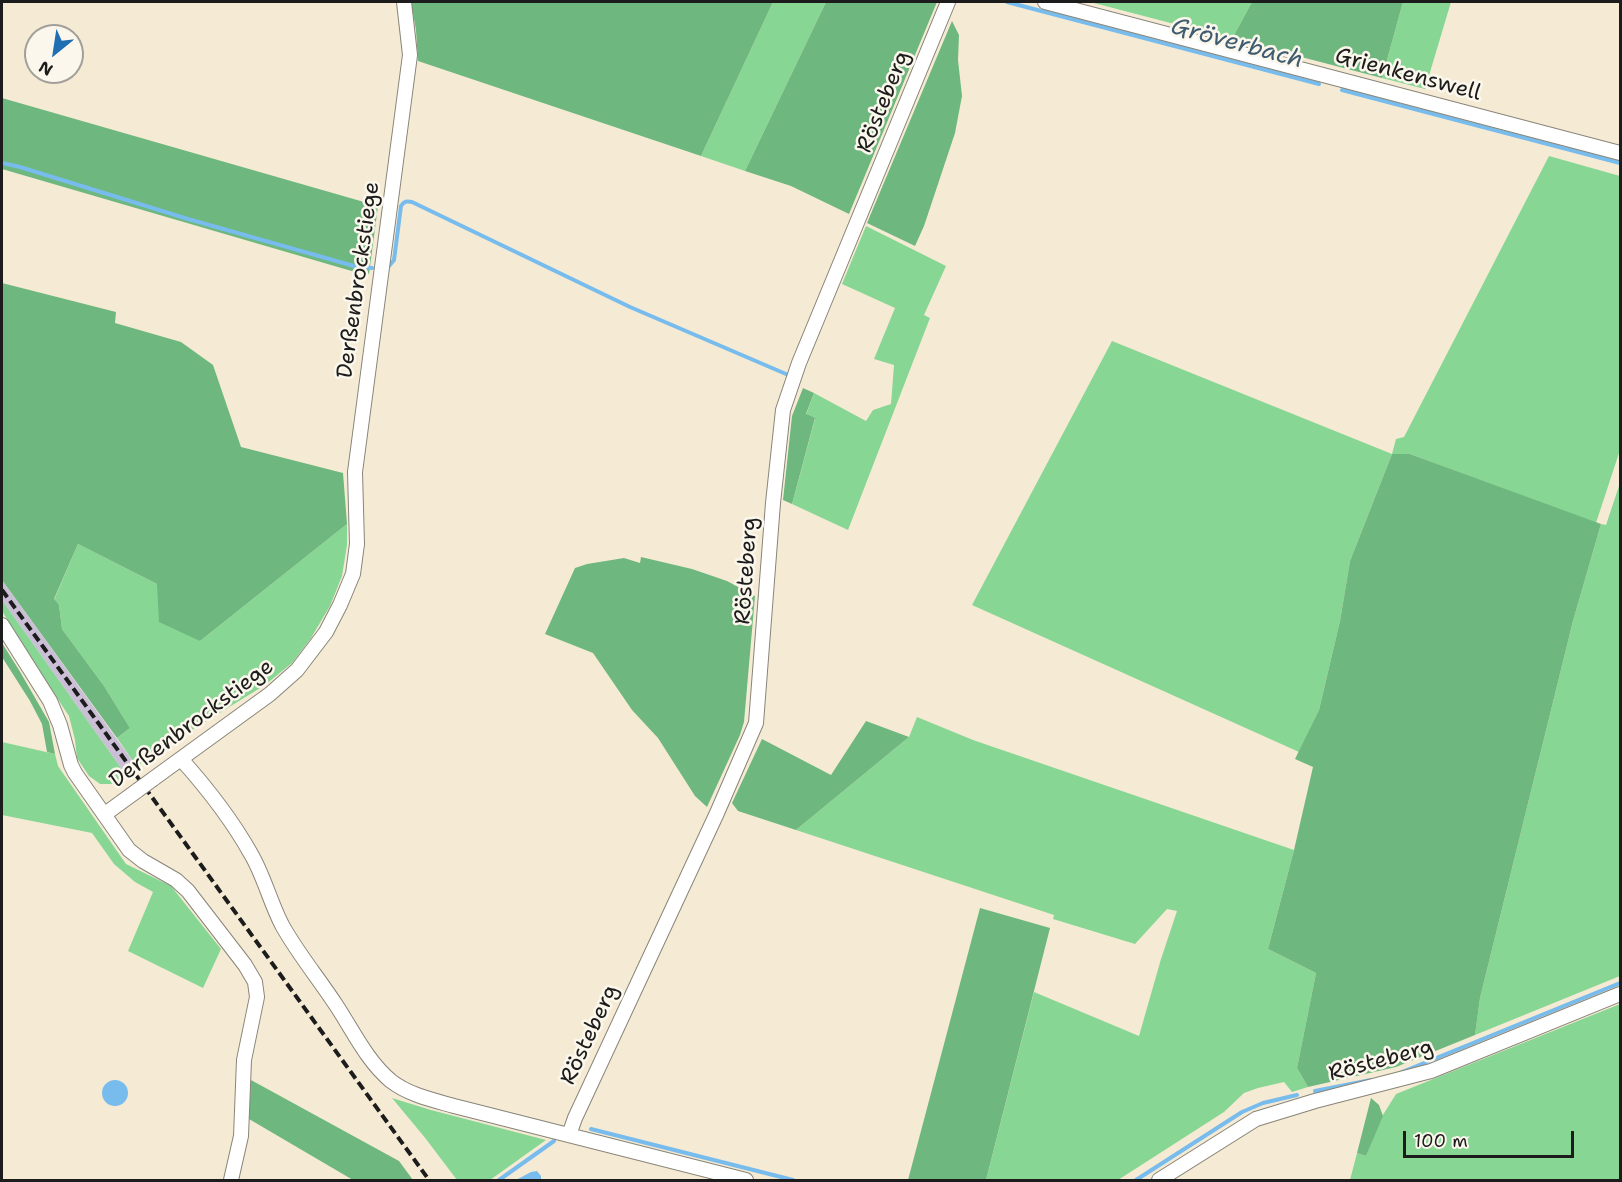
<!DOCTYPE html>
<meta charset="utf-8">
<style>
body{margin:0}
#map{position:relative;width:1622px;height:1182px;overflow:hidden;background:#f5ebd5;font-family:"Shantell Sans",sans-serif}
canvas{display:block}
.frame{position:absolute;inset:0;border:3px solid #1c1c1c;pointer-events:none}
.north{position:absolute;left:24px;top:24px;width:60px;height:60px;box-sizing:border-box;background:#fbf7ec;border:2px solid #a29f99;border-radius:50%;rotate:210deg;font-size:16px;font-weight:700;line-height:24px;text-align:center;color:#1c1c1c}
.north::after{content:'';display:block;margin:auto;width:21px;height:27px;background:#1f6fb2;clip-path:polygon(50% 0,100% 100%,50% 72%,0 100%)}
.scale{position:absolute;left:1403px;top:1131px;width:171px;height:27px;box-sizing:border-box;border:3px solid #1c1c1c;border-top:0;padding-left:8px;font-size:18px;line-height:21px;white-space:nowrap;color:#1c1c1c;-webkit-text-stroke:4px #fbf7ec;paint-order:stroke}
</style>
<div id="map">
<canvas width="1622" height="1182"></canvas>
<div class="frame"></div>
<div class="north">N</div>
<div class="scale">100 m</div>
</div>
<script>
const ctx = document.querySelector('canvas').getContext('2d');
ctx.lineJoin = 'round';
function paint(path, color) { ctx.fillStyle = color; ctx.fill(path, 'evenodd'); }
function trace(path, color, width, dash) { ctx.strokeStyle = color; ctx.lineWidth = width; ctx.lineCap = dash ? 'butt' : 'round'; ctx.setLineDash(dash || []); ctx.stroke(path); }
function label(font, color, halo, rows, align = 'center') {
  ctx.font = font + ' "Shantell Sans",sans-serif'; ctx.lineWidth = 5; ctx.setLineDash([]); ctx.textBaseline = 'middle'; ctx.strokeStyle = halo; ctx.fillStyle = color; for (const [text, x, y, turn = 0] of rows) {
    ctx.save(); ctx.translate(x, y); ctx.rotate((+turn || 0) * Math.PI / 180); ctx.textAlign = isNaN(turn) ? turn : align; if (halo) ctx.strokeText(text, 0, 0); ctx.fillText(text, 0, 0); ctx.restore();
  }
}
paint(new Path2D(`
 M 2,580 L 137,767 L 126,775 L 2,600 Z`), '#cabfd6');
paint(new Path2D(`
 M 773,2 L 826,2 L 745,171 L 701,156 Z
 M 1090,2 L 1252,2 L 1232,39 Z
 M 1403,2 L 1451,2 L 1425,89 L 1382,78 Z
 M 1549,156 L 1620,176 L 1620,450 L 1596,523 L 1410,454 L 1392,454 L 1350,561 L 1340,621 L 1319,710 L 1299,752 L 972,605 L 1112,341 L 1392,454 L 1396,439 L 1404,437 Z
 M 866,226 L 946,266 L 924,315 L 930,318 L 848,530 L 792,504 L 815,419 L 806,415 L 814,393 L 866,421 L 873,410 L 891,404 L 894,365 L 874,359 L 895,308 L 842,284 Z
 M 1620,483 L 1620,976 L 1475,1035 L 1480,998 L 1573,621 L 1601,524 L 1606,525 Z
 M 347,524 L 347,545 L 342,576 L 330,606 L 311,638 L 292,663 L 265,685 L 153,754 L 137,767 L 117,738 L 130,728 L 104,686 L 62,629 L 59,605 L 54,600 L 78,544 L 157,584 L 200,641 Z
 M 2,600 L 126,775 L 114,784 L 100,784 L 89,776 L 77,758 L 75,740 L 69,716 L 27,653 L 2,611 Z
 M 917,717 L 973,740 L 1294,850 L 1268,949 L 1316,973 L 1297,1068 L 1308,1087 L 1292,1092 L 1284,1082 L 1258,1088 L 1244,1093 L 1224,1112 L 1118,1180 L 986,1180 L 1034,992 L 1139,1036 L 1161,959 L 1177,911 L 1167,909 L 1135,944 L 1053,919 L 1054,915 L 796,830 L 909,737 Z
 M 2,742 L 55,754 L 58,766 L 126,864 L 171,886 L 221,949 L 203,988 L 128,951 L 153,892 L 135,882 L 114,864 L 92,833 L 2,815 Z
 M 1620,1004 L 1620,1180 L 1350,1180 L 1357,1153 L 1366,1156 L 1381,1118 L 1396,1094 Z
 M 392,1098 L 431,1110 L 546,1140 L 490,1180 L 457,1180 L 426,1139 Z`), '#88d694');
paint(new Path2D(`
 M 411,2 L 773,2 L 701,156 L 418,61 L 416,30 Z
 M 826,2 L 937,2 L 849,214 L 791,186 L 745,171 Z
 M 1252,2 L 1403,2 L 1382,78 L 1232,39 Z
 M 952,21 L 959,35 L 958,60 L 962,96 L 955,133 L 924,226 L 915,246 L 867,223 Z
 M 2,98 L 378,206 L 369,274 L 355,272 L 2,169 Z
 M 2,283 L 116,312 L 115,323 L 181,342 L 213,365 L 241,447 L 343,473 L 347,524 L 200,641 L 159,622 L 157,584 L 78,544 L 54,599 L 59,605 L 62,629 L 104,686 L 130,728 L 117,738 L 2,580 Z
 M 803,388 L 814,393 L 806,414 L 815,418 L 792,504 L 783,500 L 792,416 Z
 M 1392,454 L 1410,454 L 1601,524 L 1573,621 L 1480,998 L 1475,1035 L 1396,1067 L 1308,1087 L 1297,1068 L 1316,973 L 1268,949 L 1294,850 L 1313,767 L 1295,759 L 1319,710 L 1340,621 L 1350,561 Z
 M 641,557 L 692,569 L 727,581 L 755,596 L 744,722 L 740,735 L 707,807 L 695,796 L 658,738 L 632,710 L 593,653 L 545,634 L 575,568 L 587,564 L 624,558 L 640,563 Z
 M 2,643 L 19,670 L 49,722 L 55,754 L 47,752 L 42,724 L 30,701 L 2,657 Z
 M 866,721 L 909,737 L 796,830 L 738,811 L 732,803 L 762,739 L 831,775 Z
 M 980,908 L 1050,928 L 986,1180 L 908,1180 Z
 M 251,1080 L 399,1161 L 413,1180 L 353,1180 L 249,1119 Z
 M 1371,1098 L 1379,1105 L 1383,1116 L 1366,1156 L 1357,1153 Z`), '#6eb77e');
paint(new Path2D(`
 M102 1093a13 13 0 1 1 26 0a13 13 0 1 1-26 0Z
 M 537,1171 L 541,1176 L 541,1180 L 516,1180 L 531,1172 Z`), '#77bced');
trace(new Path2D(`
 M 1007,2 L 1319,84
 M 1342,90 L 1620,163
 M 2,163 L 20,167 L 188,219 L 354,266 L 372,268
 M 389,266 L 394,260 L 401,206 C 404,201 407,201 412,202 L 630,307 L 786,374
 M 1402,1072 L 1620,983
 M 1315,1091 L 1371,1080
 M 591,1129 L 793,1180
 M 499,1180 L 554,1141
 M 1136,1180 L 1242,1112 L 1263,1103 L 1297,1095`), '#77bced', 4);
const minor = new Path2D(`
 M 1045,2 L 1620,153
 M 2,625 L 50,701 L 60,725 L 71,765 L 75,773 L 129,850 L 143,861 L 176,880 L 188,891 L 245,965 L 255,982 L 257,997 L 244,1060 L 241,1136 L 231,1180
 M 181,759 C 207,788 232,820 251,854 C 264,876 270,902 282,925 C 298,954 320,980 338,1008 C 354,1033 368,1062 391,1081 C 409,1095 433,1100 454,1106 L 746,1180
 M 153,779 L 270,694 L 297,670 L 326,632 L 340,605 L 353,574 L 357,544 L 355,472 L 410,55 L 404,2
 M 105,814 L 138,790
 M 569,1135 L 575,1118 L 717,813 L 756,723 L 773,503 L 783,410 L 799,363 L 948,2
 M 1159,1180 L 1256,1119 L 1315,1101 L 1431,1071 L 1620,994`);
trace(minor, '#888478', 16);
trace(minor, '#fff', 14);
trace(new Path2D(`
 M 2,590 L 429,1180`), '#1c1c1c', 4, [9, 4.5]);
const minorBridge = new Path2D(`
 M 138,790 L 153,779`);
trace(minorBridge, '#888478', 16, []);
trace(minorBridge, '#fff', 14);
label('22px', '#1c1c1c', '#fbf7ec', [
 ["Grienkenswell",1408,75,15],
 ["Rösteberg",884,102,-68],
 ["Derßenbrockstiege",359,280,-82],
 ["Rösteberg",747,571,-86],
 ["Derßenbrockstiege",192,724,-37],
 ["Rösteberg",590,1035,-65],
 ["Rösteberg",1381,1061,-15]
]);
label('italic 24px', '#405c70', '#fbf7ec', [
 ["Gröverbach",1237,44,15]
]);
</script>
